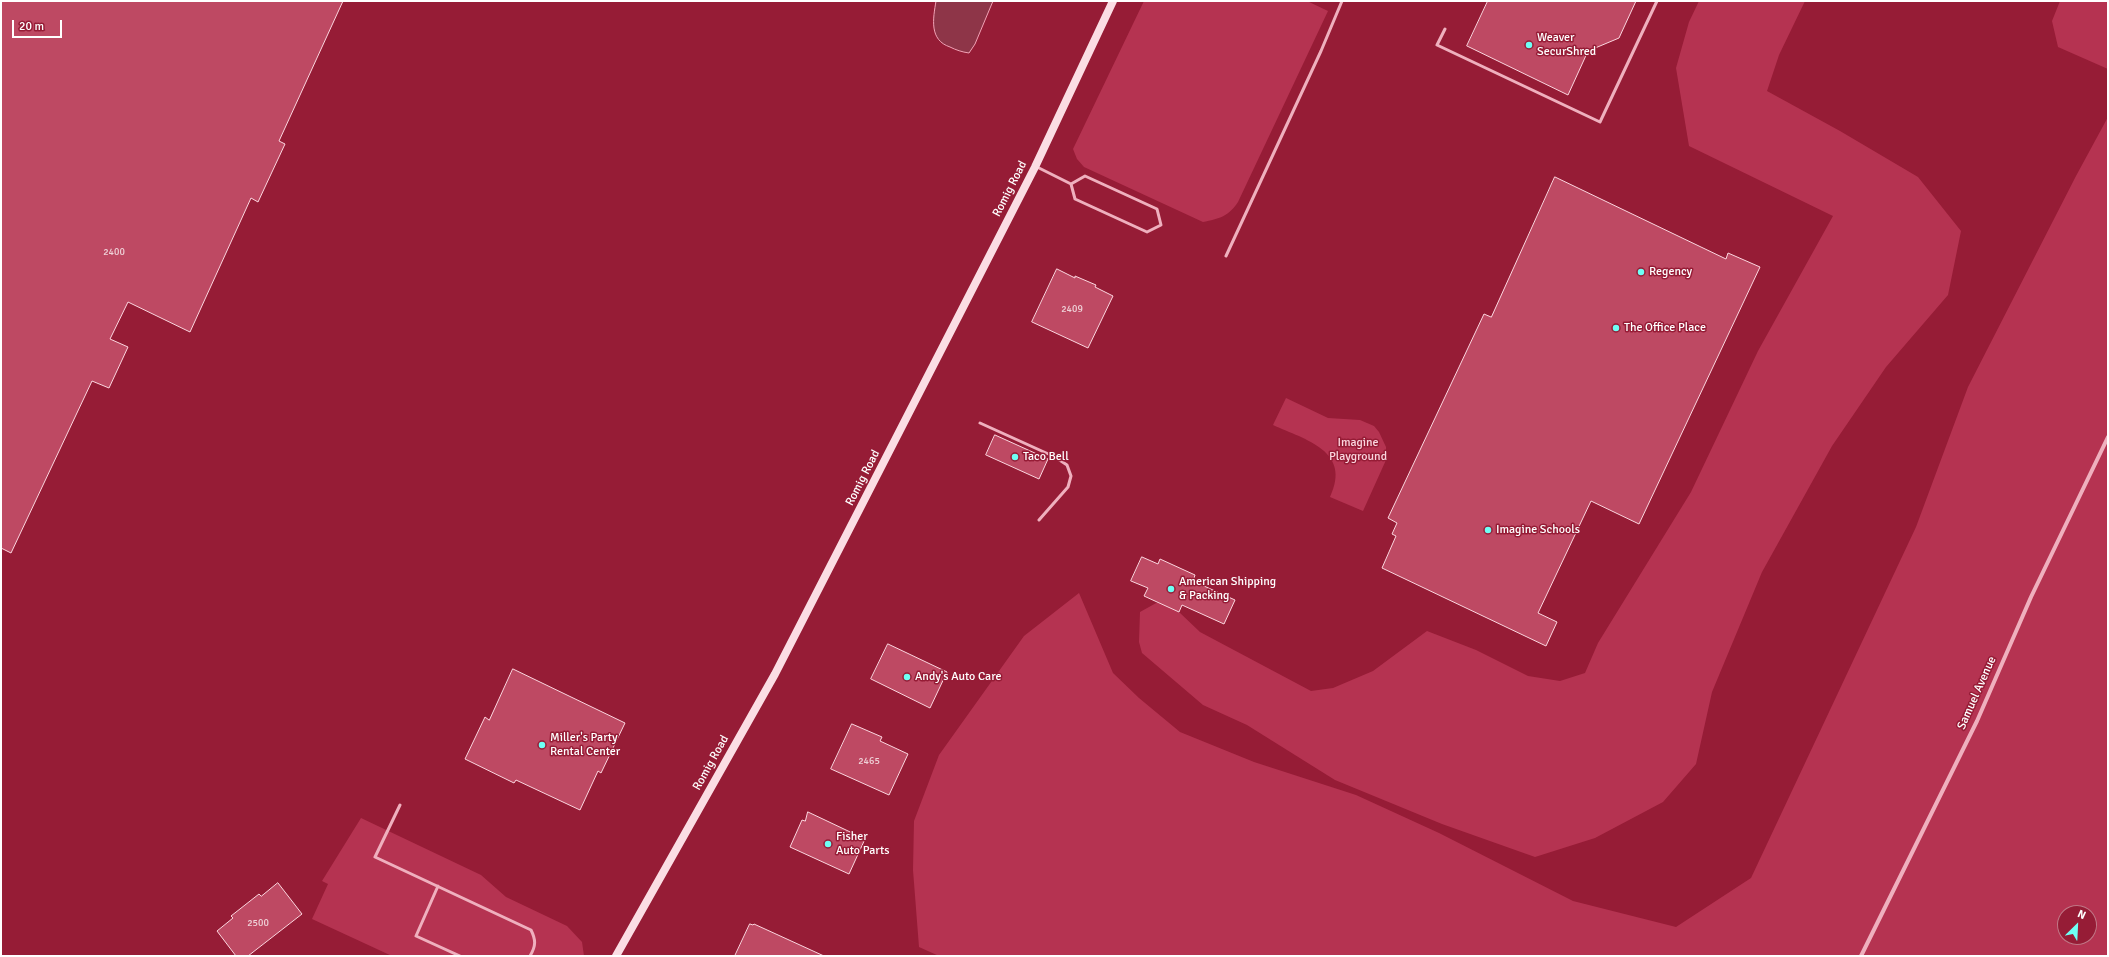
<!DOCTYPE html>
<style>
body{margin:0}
#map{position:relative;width:2109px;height:957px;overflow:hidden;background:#961c36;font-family:Signika,sans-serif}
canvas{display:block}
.frame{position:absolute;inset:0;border:2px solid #fff;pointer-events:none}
.north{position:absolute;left:2057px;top:905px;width:40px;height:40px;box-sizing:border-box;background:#961c36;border:1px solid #c07786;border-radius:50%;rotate:24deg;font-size:11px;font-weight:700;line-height:16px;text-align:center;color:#fff}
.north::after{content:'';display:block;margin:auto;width:14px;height:18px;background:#6efff5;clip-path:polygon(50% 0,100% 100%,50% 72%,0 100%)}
.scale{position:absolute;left:12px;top:20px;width:50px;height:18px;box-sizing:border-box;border:2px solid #fff;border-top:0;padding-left:5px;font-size:12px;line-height:14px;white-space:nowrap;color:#fff;-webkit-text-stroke:3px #961c36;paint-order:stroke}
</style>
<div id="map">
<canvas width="2109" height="957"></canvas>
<div class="frame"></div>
<div class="north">N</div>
<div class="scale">20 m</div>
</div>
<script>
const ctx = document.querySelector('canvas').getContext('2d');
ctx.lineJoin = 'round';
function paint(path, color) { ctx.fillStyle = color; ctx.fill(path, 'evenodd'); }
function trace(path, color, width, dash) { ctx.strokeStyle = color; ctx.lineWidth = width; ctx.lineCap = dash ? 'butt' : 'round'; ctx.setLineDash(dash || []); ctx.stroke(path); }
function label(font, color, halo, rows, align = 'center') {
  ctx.font = font + ' Signika,sans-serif'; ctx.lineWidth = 3; ctx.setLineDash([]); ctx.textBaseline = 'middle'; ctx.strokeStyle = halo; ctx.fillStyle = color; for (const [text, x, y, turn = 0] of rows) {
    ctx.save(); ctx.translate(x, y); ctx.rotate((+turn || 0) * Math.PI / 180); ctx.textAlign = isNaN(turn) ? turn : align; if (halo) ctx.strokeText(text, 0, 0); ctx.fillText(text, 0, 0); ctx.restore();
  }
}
paint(new Path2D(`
 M 1144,1 L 1307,1 L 1328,11 L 1238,202 C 1229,216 1219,219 1203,222 L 1084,167 L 1077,159 L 1073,149 Z
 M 1699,1 L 1805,1 L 1779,55 L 1767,91 L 1840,131 L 1918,177 L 1961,231 L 1948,295 L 1886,367 L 1832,446 L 1762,572 L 1712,692 L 1696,764 L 1663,802 L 1595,838 L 1535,857 L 1442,824 L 1335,780 L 1247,725 L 1203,705 L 1142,653 L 1139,642 L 1140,612 L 1158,602 L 1179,612 L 1200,632 L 1311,691 L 1333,688 L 1373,671 L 1427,631 L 1476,650 L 1528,676 L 1560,681 L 1585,673 L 1598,643 L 1691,492 L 1758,351 L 1833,216 L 1689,146 L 1676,68 L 1689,22 Z
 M 2060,1 L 2108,1 L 2108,69 L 2058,47 L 2052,21 Z
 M 2108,117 L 2108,956 L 939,956 L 919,947 L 913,870 L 914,821 L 939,755 L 1024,636 L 1079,593 L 1113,673 L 1139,698 L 1180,732 L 1254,762 L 1356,795 L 1439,833 L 1573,901 L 1676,927 L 1751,878 L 1916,527 L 1968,387 L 2076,176 ZM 2065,913 L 2089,913 L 2089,937 L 2065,937 Z
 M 1286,398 L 1328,418 L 1360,420 L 1374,426 L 1379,432 L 1386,447 L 1386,460 L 1363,511 L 1330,497 C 1352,451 1306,440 1273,425 Z
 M 361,818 L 481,875 L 506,897 L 567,926 L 582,942 L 584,956 L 392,956 L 312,919 L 328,884 L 322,881 Z`), '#b53351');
const water = new Path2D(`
 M 936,1 L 993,1 L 975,44 L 969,53 C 962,52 956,50 950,47 C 929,40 933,19 936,1 Z`);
paint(water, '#8e3548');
trace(water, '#f1a3b6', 1);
const building = new Path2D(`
 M 1,1 L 343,1 L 279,141 L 285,144 L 258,202 L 251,198 L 190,332 L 128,302 L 110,339 L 128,347 L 109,388 L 92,381 L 11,553 L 1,548 Z
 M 1488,1 L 1636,1 L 1619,38 L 1588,51 L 1568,95 L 1467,46 Z
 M 1555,177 L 1726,259 L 1728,253 L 1760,267 L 1639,524 L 1591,501 L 1538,613 L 1557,622 L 1546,646 L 1382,568 L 1396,536 L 1392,534 L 1397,523 L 1388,518 L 1484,314 L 1491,317 Z
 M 1057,269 L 1075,278 L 1075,276 L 1096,285 L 1095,287 L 1113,296 L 1088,348 L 1032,322 Z
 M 995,435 L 1048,459 L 1039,479 L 986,455 Z
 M 1142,557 L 1158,564 L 1160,559 L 1195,575 L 1193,581 L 1235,600 L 1224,624 L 1182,605 L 1179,612 L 1144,596 L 1148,588 L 1131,581 Z
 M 888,644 L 947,672 L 930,708 L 871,679 Z
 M 513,669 L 625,723 L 601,773 L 598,771 L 580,810 L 516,780 L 514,783 L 465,759 L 485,717 L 489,720 Z
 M 852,724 L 882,737 L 880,741 L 908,754 L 889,795 L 831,769 Z
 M 808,812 L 865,839 L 849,874 L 790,847 L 802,820 L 805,821 Z
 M 278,883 L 302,914 L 248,956 L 236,956 L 217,931 L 233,918 L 231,916 L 259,894 L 261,896 Z
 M 750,924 L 753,925 L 754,924 L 824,956 L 735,956 Z`);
paint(building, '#be4963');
trace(building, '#fbd6df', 1);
trace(new Path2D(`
 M 1445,29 L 1437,45 L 1600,122 L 1657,1
 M 1037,167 L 1071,184 L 1075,199 L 1147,232 L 1161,225 L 1157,209 L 1085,176 L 1071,184
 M 1226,256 L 1321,51 L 1342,1
 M 980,423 L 1055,457 L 1067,465 L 1071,476 L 1068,487 L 1039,520
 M 400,805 L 375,857 L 531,930 C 536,940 536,946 530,956
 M 438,886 L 416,936 L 460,956`), '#efb0be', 3);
trace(new Path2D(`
 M 1861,956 L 1977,721 L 2031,597 L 2108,437`), '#efb0be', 4);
trace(new Path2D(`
 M 616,956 L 775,674 L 1035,167 L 1113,1`), '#fbdde4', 8);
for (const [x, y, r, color] of [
 [1529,45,4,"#6efff5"],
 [1641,272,4,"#6efff5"],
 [1616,328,4,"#6efff5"],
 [1015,457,4,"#6efff5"],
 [1488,530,4,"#6efff5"],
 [1171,589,4,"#6efff5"],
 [907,677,4,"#6efff5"],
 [542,745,4,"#6efff5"],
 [828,844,4,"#6efff5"]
]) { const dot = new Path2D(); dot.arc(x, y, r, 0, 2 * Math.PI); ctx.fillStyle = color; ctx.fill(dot); trace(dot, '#961c36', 1.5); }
label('10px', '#efd2d8', null, [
 ["2400",114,252],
 ["2409",1072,309],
 ["2465",869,761],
 ["2500",258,923]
]);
label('12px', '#fff', '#961c36', [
 ["Weaver",1537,38],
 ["SecurShred",1537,52],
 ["Regency",1649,272],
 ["The Office Place",1624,328],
 ["Taco Bell",1023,457],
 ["Imagine Schools",1496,530],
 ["American Shipping",1179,582],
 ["& Packing",1179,596],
 ["Andy's Auto Care",915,677],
 ["Miller's Party",550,738],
 ["Rental Center",550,752],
 ["Fisher",836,837],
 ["Auto Parts",836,851]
], 'left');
label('12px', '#fff', '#961c36', [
 ["Romig Road",1010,189,-63],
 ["Romig Road",863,478,-63],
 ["Samuel Avenue",1977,693,-66],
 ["Romig Road",711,763,-61]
]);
label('12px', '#fbd6df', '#961c36', [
 ["Imagine",1358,443],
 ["Playground",1358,457]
]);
</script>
